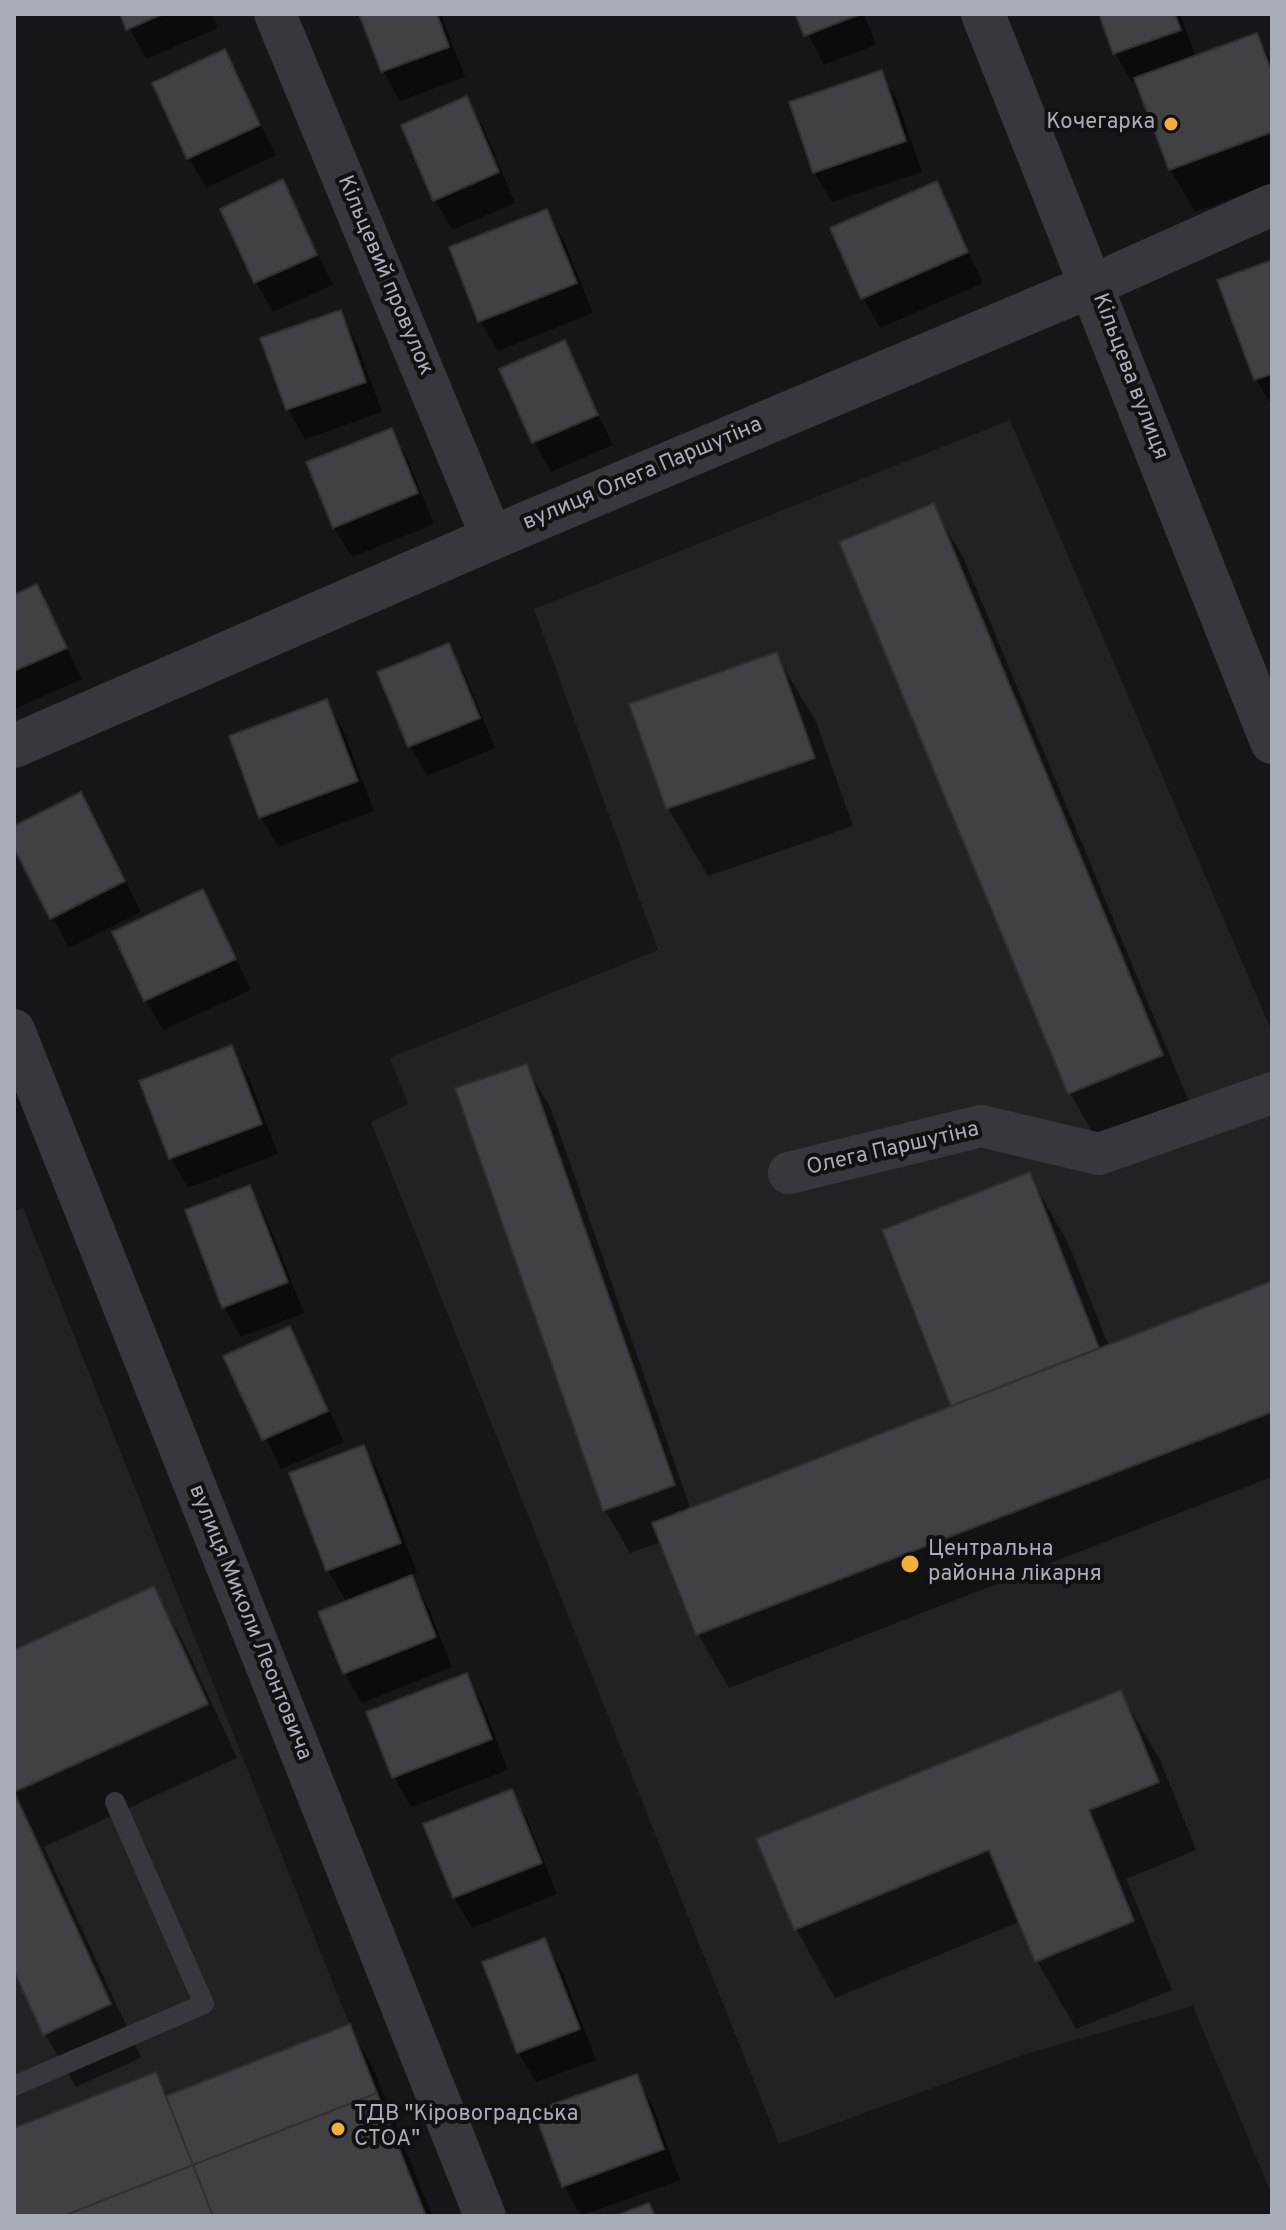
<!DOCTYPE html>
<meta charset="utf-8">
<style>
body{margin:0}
#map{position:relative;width:1286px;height:2230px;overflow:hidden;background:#161618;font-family:Overpass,sans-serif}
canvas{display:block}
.frame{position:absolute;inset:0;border:16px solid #a8adb8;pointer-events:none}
</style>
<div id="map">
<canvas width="1286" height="2230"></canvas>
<div class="frame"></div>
</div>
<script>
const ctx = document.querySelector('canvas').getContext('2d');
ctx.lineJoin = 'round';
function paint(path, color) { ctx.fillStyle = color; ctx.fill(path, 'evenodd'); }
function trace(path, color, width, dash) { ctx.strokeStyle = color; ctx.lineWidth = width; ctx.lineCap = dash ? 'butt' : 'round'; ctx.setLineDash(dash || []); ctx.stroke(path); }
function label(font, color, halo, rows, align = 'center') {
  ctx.font = font + ' Overpass,sans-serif'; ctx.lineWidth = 8; ctx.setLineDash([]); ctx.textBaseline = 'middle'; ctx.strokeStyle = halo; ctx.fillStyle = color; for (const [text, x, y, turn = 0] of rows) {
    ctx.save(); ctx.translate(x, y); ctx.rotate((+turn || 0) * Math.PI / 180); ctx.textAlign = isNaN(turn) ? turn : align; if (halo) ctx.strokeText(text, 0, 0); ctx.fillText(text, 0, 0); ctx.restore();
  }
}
paint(new Path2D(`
 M 1010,420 L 1272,1032 L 1272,2195 L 1193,2006 L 1026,2054 L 779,2144 L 371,1122 L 408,1104 L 390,1058 L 658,950 L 534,609 Z
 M 23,1208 L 426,2216 L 14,2216 L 14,1212 Z`), '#222225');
paint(new Path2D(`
 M 122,14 L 212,14 L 218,28 L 146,59 Z
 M 361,14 L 441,14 L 465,77 L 400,101 L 383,71 Z
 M 798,14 L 864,14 L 876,45 L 824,65 Z
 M 1101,14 L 1180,14 L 1196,57 L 1256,35 L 1272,62 L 1272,184 L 1195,212 L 1170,169 L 1137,81 L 1132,83 L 1115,53 Z
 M 224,52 L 276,155 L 206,188 L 189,158 Z
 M 881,72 L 898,102 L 922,172 L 832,202 L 814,172 Z
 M 466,99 L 484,129 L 515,203 L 452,230 L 435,200 Z
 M 282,182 L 333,285 L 273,312 L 256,282 Z
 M 936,184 L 983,283 L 880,328 L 863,298 Z
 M 546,211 L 564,241 L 593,313 L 498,351 L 480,321 Z
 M 1272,262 L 1272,407 L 1256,379 Z
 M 340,313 L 357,343 L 382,412 L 305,439 L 288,409 Z
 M 564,343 L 613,445 L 551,472 L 534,442 Z
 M 391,430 L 408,460 L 434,524 L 352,557 L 334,527 Z
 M 933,506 L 964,559 L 1192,1109 L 1101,1147 L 1070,1093 Z
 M 36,587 L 82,679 L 14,709 L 14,597 Z
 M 448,645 L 465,675 L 495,748 L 427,776 L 410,746 Z
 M 776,654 L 816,722 L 853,826 L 708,876 L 668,808 Z
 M 327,702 L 344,732 L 374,811 L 278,847 L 261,817 Z
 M 97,825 L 141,912 L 69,948 L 14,844 L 14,828 Z
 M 203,892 L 251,990 L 163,1030 L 146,1000 Z
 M 231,1048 L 249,1078 L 278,1154 L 188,1188 L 171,1158 Z
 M 526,1066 L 551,1109 L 691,1510 L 954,1407 L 885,1231 L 1029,1175 L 1068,1243 L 1109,1347 L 1272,1284 L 1272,1477 L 729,1688 L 698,1634 L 662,1542 L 630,1553 L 605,1510 Z
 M 249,1187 L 266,1217 L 304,1313 L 241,1337 L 224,1307 Z
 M 290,1329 L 344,1442 L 281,1469 L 226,1357 Z
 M 364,1447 L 381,1477 L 417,1573 L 410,1576 L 428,1607 L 452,1667 L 362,1703 L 344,1673 L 347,1603 L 328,1570 L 292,1474 Z
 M 153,1589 L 184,1643 L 237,1758 L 44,1847 L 141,2058 L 76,2087 L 45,2034 L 14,1966 L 14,1652 Z
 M 466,1675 L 483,1705 L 508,1770 L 411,1807 L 394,1777 Z
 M 1120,1692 L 1160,1760 L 1196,1850 L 1126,1879 L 1172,1990 L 1076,2029 L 1037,1961 L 1021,1921 L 835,1998 L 796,1929 Z
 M 511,1791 L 528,1821 L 557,1894 L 472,1928 L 454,1897 Z
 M 544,1941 L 562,1971 L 596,2060 L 536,2082 L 518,2052 Z
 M 349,2026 L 374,2070 L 432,2216 L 14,2216 L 14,2130 L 156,2074 L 169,2098 Z
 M 636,2077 L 653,2107 L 680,2180 L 581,2216 L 564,2186 Z`), '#0007');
const building = new Path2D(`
 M 120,14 L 163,14 L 126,30 Z
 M 359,14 L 437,14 L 449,47 L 381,72 Z
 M 795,14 L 861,14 L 804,36 Z
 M 1099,14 L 1175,14 L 1181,30 L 1113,54 Z
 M 1257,33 L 1272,72 L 1272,132 L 1169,170 L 1134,78 Z
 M 225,49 L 260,125 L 187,159 L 152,83 Z
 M 882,70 L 906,141 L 813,173 L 789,102 Z
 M 467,96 L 499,172 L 433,201 L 401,125 Z
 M 283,179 L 317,255 L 254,283 L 220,209 Z
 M 937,181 L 968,252 L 861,299 L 830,228 Z
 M 547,209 L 577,283 L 478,322 L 449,247 Z
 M 1272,260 L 1272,374 L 1254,380 L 1217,280 Z
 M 341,310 L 366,382 L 286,410 L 260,338 Z
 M 565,340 L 598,415 L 532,443 L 499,369 Z
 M 392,428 L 418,493 L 333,528 L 306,462 Z
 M 934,503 L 1163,1055 L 1068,1094 L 839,542 Z
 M 37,584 L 67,648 L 14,671 L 14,595 Z
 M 449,643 L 480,718 L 408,747 L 377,672 Z
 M 777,652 L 815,758 L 666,809 L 629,704 Z
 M 327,699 L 358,781 L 259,818 L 229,736 Z
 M 81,792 L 125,881 L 50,919 L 14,848 L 14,826 Z
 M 203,889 L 236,959 L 144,1001 L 112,932 Z
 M 232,1045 L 262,1124 L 169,1159 L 139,1081 Z
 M 527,1064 L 675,1485 L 603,1511 L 455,1088 Z
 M 1030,1172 L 1099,1348 L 951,1406 L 882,1230 Z
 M 250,1185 L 288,1282 L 222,1308 L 185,1210 Z
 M 1272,1281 L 1272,1412 L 696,1635 L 652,1523 Z
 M 290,1326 L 328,1411 L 262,1440 L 223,1356 Z
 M 364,1445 L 401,1543 L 326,1571 L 289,1473 Z
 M 412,1575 L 436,1637 L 343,1674 L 318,1612 Z
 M 154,1586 L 208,1704 L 14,1792 L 111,2004 L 43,2035 L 14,1971 L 14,1650 Z
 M 467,1673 L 492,1739 L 392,1778 L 366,1712 Z
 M 1121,1690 L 1159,1782 L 1089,1810 L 1134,1921 L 1035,1962 L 989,1850 L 794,1930 L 756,1839 Z
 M 512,1789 L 542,1863 L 453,1898 L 423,1824 Z
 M 545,1938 L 580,2029 L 517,2053 L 482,1962 Z
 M 350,2024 L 377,2093 L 193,2165 L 166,2096 Z
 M 156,2072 L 193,2165 L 63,2216 L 14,2216 L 14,2128 Z
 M 637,2074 L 664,2149 L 562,2187 L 534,2111 Z
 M 377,2093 L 426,2216 L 213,2216 L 193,2165 Z
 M 193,2165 L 213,2216 L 63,2216 Z
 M 649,2203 L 655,2216 L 615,2216 Z`);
paint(building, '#404145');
trace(building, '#303034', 2);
trace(new Path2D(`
 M 14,2086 L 204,2004 L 115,1802`), '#37383d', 20);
trace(new Path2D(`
 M 275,14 L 492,538
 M 1093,285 L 1272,205
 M 14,1030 L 485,2216
 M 789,1173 L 981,1126 L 1099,1154 L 1272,1093`), '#37383d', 42);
trace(new Path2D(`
 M 983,14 L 1272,742
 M 14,746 L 492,538 L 1093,285`), '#37383d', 44);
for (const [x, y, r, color] of [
 [1171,124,8,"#f2b134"],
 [910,1564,10,"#f2b134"],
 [338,2129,8,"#f2b134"]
]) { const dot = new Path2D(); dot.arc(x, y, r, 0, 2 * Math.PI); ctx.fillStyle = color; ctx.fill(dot); trace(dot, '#111113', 3); }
label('22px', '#a8adb8', '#111113', [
 ["Кочегарка",1155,124,"right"],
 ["Центральна",928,1551],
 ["районна лікарня",928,1576],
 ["ТДВ \"Кіровоградська",354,2116],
 ["СТОА\"",354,2141]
], 'left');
label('22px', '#a8adb8', '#111113', [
 ["Кільцевий провулок",384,276,67],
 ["Кільцева вулиця",1129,377,69],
 ["вулиця Олега Паршутіна",643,475,-23],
 ["Олега Паршутіна",893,1150,-13],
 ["вулиця Миколи Леонтовича",249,1623,68]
]);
</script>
